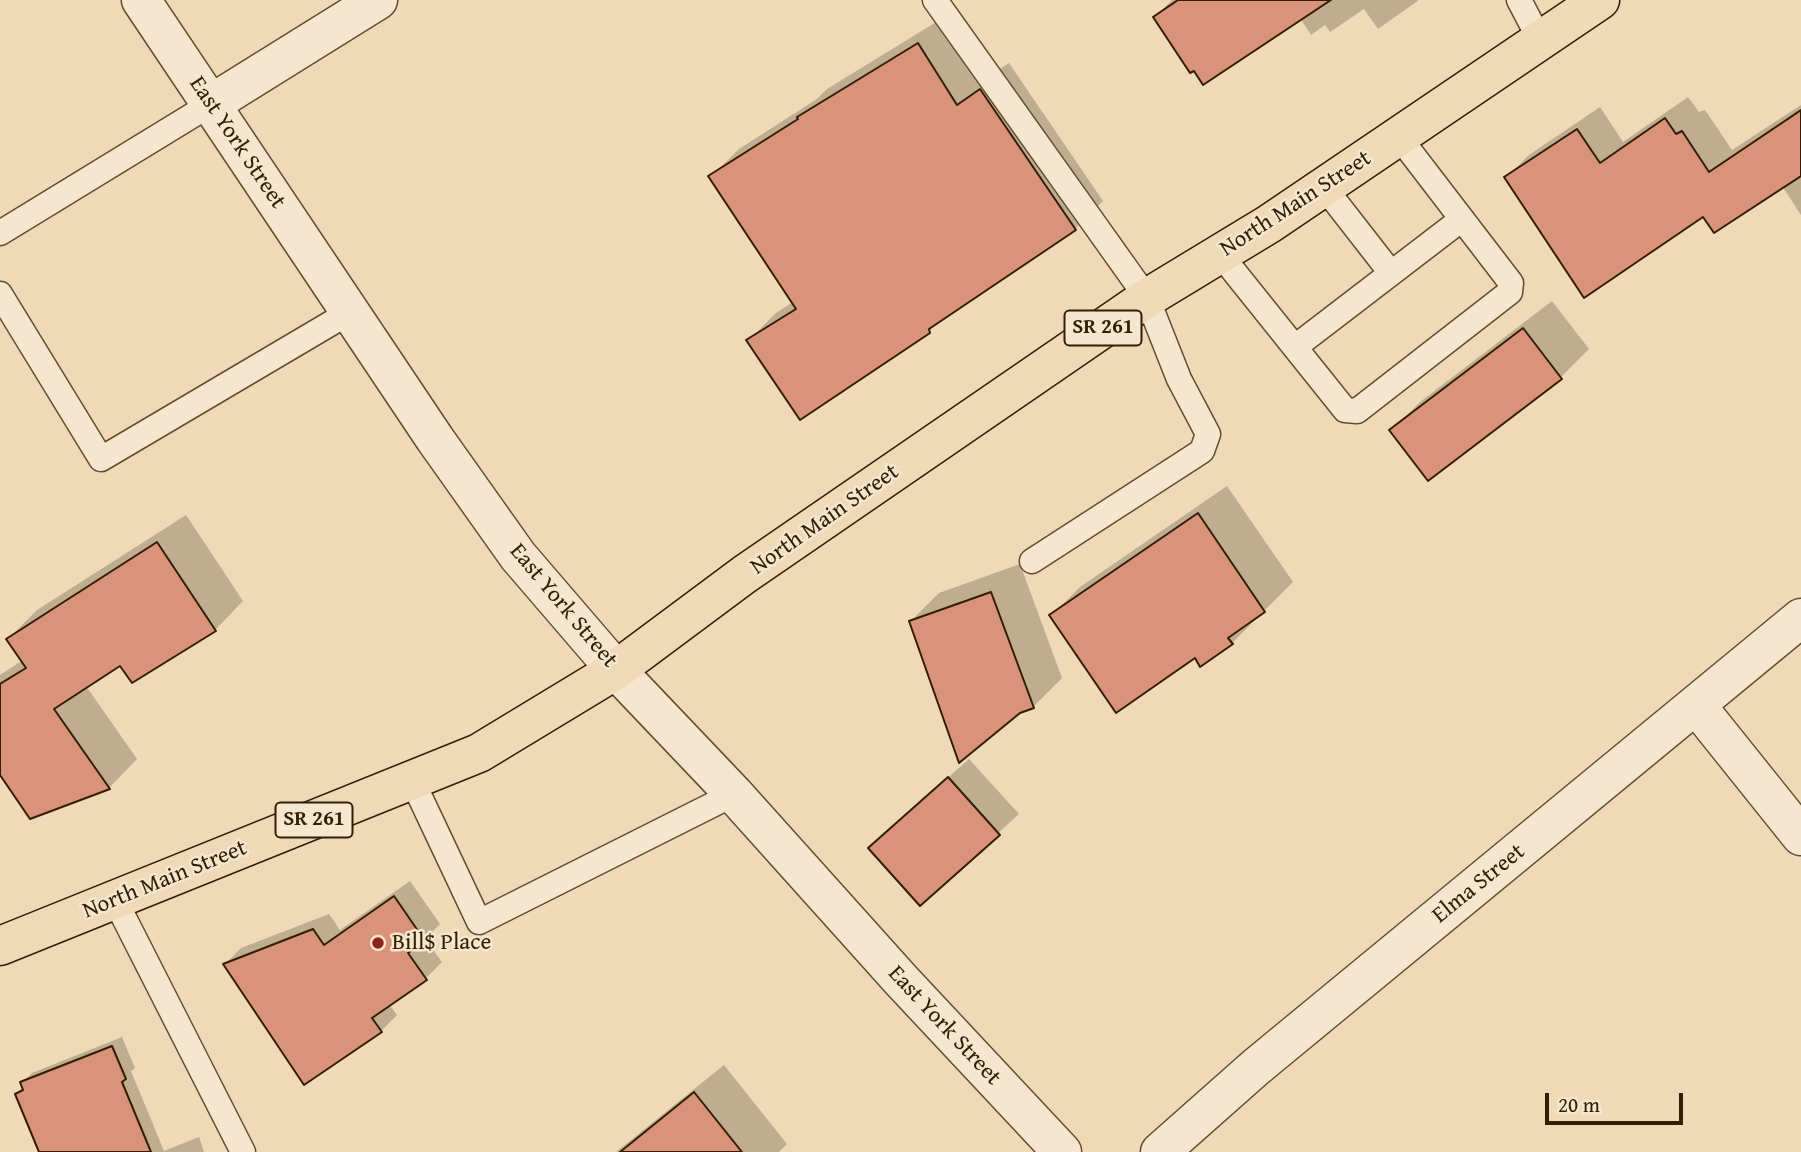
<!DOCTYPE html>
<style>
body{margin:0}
#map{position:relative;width:1801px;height:1152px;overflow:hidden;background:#efd9b6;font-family:"Gentium Book Plus",serif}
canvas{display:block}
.scale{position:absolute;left:1545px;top:1093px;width:138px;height:32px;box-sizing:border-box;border:4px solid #331e01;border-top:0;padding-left:9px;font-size:21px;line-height:24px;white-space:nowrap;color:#331e01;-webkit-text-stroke:5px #f5e6d0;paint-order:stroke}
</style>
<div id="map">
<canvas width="1801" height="1152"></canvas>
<div class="scale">20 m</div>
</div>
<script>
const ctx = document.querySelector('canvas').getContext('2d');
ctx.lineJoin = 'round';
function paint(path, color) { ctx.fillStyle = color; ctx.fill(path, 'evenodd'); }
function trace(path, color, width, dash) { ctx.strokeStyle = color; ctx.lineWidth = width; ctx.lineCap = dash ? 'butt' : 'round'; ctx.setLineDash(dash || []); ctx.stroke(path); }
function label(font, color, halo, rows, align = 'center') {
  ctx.font = font + ' "Gentium Book Plus",serif'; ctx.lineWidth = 5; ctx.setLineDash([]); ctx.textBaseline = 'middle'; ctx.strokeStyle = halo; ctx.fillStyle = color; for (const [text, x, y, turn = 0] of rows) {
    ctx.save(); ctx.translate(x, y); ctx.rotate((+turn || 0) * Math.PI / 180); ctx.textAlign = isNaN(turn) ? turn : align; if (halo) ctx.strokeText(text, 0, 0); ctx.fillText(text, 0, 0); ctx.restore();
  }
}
paint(new Path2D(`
 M 1172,0 L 1419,0 L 1378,29 L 1364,9 L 1330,32 L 1325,25 L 1311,35 L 1300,18 L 1155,17 Z
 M 946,16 L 985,78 L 1009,63 L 1103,201 L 1075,229 L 944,316 L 929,331 L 749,340 L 776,313 L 793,302 L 711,177 L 739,149 L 817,99 L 827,89 Z
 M 1688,97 L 1699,112 L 1705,110 L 1732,150 L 1801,105 L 1801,215 L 1782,186 L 1704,215 L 1507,177 L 1529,155 L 1600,107 L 1623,142 Z
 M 1552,301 L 1589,349 L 1560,378 L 1392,430 L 1420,402 Z
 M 1227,486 L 1293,582 L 1232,643 L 1195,656 L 1052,615 L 1080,587 Z
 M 186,515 L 243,601 L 215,630 L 121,664 L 86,686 L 137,759 L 109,788 L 0,772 L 0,675 L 23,660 L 8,639 L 37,610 Z
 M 1020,564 L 1062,678 L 1033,707 L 911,621 L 939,593 Z
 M 969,759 L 1019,814 L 920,904 L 890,829 Z
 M 410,881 L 440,924 L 425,939 L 442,962 L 426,978 L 389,1004 L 397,1015 L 381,1031 L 225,964 L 241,948 L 329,914 L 340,930 Z
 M 122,1037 L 135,1068 L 131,1071 L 164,1151 L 199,1137 L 204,1152 L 47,1152 L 17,1094 L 24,1088 L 22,1083 L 32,1073 Z
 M 724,1065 L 787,1144 L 779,1152 L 616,1152 Z`), '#0003');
const building = new Path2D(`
 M 1178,0 L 1331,0 L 1203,85 L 1194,71 L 1190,73 L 1153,17 Z
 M 918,43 L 957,105 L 980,89 L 1076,230 L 929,329 L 930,333 L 800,420 L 746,340 L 796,309 L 708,176 L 798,119 L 797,117 Z
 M 1801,110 L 1801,176 L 1714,233 L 1703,217 L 1584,298 L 1504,177 L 1577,129 L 1600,163 L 1665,118 L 1676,134 L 1682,131 L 1709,172 Z
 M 1523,328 L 1562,379 L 1428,481 L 1389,430 Z
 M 1198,513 L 1265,612 L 1228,638 L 1233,644 L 1200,667 L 1195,658 L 1116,713 L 1049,615 Z
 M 157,542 L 216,631 L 132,683 L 120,666 L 54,709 L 110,789 L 30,819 L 0,775 L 0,684 L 26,668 L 6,639 Z
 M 991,592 L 1034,708 L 1020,713 L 959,763 L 909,621 Z
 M 948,777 L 1000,835 L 920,906 L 868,848 Z
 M 394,896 L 425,941 L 408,953 L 427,980 L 372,1018 L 382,1032 L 304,1085 L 223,964 L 313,929 L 324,945 Z
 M 112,1046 L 126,1079 L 122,1082 L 151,1152 L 39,1152 L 15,1094 L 23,1090 L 20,1082 Z
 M 694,1092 L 742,1152 L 620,1152 Z`);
paint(building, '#da937b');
trace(building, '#331e01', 2);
const service = new Path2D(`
 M 935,0 L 1147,298 L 1179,379 L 1208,434 L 1202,451 L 1032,561
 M 1519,0 L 1540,40
 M 1324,187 L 1391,273
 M 0,233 L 211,104
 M 1220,254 L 1345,410 L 1357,411 L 1510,292 L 1511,283 L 1399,137
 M 0,294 L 101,459 L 350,312
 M 1295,347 L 1462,219
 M 412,780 L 479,922 L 734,794
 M 115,900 L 243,1152`);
const minor = new Path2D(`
 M 141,0 L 435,439 L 518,556 L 616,670 L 734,794 L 901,980 L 1062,1152
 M 211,104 L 378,0
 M 1696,705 L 1801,836
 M 1160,1152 L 1256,1067 L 1801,618`);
const primary = new Path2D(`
 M 0,946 L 479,753 L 616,670 L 745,574 L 1147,298 L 1269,224 L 1600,0`);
trace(service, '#624d2e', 27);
trace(minor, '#624d2e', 41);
trace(primary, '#331e01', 41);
trace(service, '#f5e6d0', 24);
trace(minor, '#f5e6d0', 38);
trace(primary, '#efd9b6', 38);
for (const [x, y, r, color] of [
 [378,943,7,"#8f2418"]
]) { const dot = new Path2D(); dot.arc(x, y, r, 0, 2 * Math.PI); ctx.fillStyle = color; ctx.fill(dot); trace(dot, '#f5e6d0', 2.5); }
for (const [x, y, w] of [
 [1103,328,77],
 [314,820,77]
]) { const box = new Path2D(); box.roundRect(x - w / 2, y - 17.5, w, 35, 5); ctx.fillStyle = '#f5e6d0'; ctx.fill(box); trace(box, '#331e01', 2); }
label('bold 21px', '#331e01', null, [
 ["SR 261",1103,328],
 ["SR 261",314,820]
]);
label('23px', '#331e01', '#f5e6d0', [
 ["East York Street",237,143,56],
 ["North Main Street",1296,204,-33],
 ["North Main Street",825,520,-35],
 ["East York Street",563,606,50],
 ["North Main Street",165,880,-22],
 ["Elma Street",1479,884,-39],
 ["East York Street",944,1026,47]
]);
label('23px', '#331e01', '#f5e6d0', [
 ["Bill$ Place",392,943]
], 'left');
</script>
